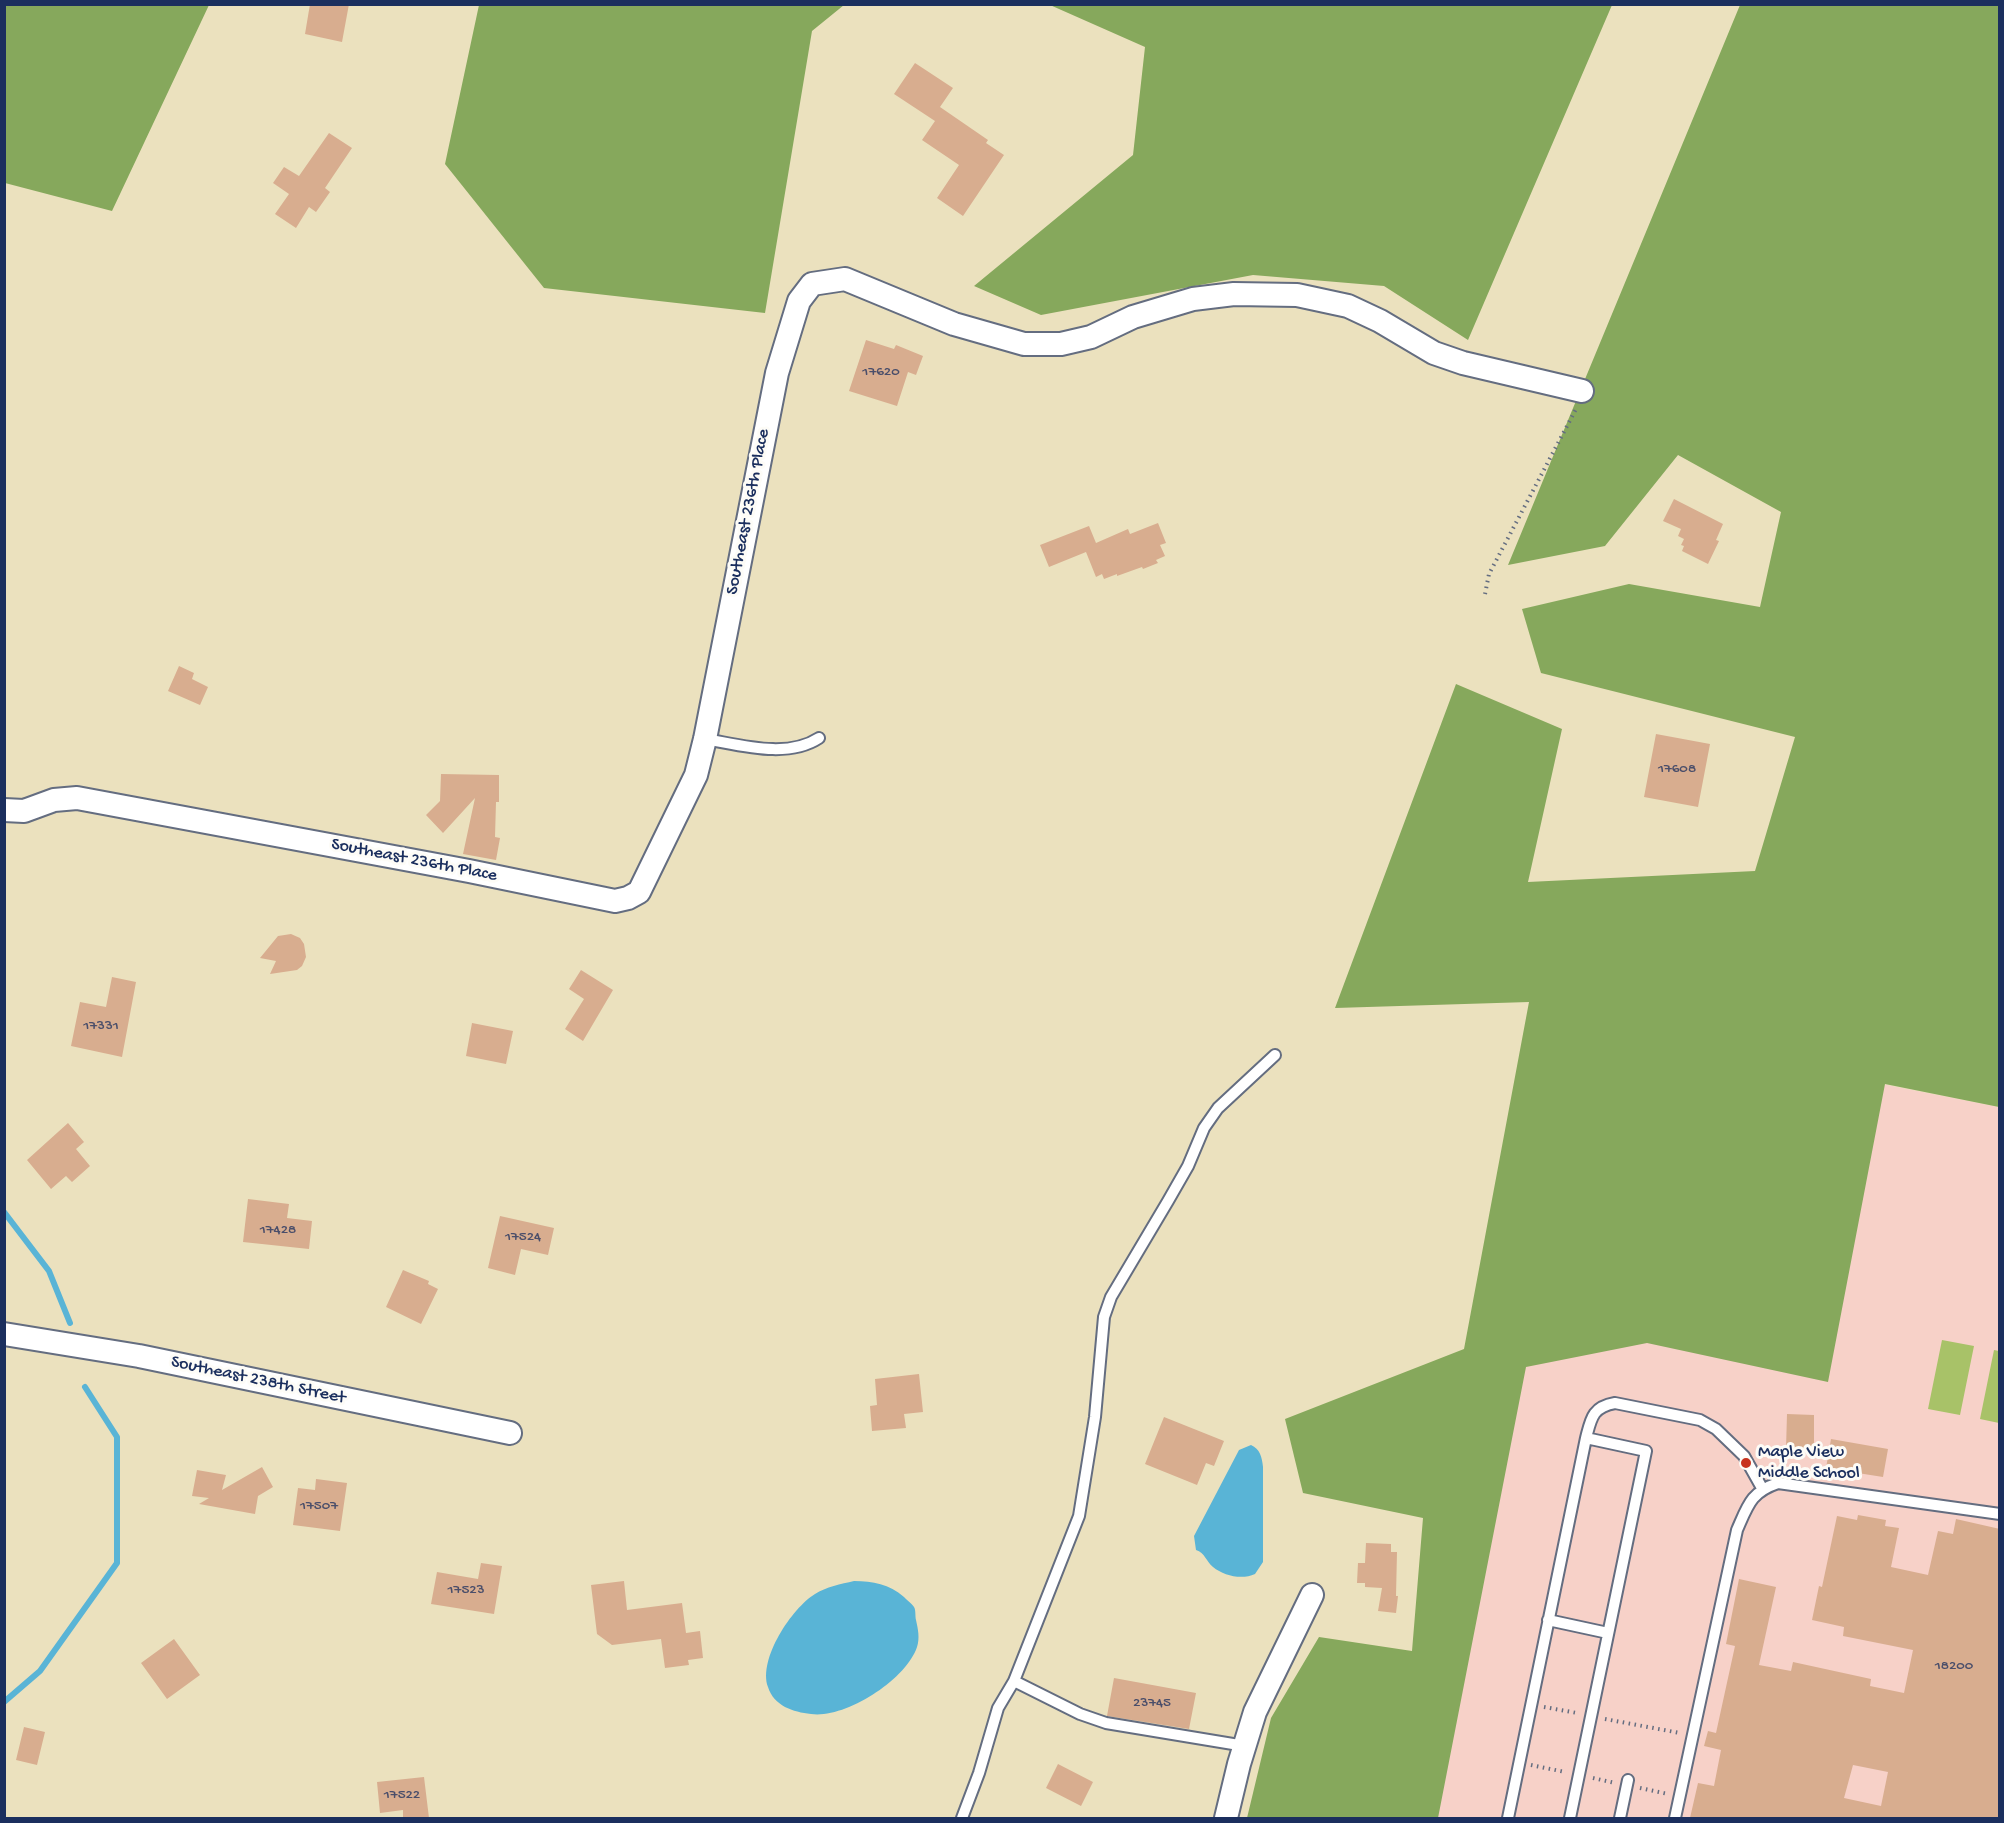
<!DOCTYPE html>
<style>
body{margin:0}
#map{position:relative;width:2004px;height:1823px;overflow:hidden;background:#ebe1be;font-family:"Gochi Hand",sans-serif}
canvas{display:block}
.frame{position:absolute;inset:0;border:6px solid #1b2f5e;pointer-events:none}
</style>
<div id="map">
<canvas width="2004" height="1823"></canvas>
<div class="frame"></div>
</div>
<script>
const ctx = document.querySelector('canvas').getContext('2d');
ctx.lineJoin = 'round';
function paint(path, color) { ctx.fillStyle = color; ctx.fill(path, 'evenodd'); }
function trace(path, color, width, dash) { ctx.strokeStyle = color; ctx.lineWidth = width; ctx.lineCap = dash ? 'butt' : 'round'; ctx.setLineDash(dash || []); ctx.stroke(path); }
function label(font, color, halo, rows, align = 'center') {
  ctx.font = font + ' "Gochi Hand",sans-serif'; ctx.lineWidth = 6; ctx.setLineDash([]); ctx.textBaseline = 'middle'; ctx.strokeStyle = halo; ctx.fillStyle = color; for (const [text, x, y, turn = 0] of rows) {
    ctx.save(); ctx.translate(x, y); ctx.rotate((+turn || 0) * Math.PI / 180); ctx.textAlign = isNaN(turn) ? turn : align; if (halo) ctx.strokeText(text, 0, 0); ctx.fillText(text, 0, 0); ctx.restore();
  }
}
paint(new Path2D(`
 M 1574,1024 L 1999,1107 L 1999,1818 L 1428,1818 Z`), '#f7d1c8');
paint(new Path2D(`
 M 1942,1340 L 1974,1346 L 1960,1415 L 1928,1409 Z
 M 1994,1350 L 1999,1351 L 1999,1423 L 1980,1419 Z`), '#a8c268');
paint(new Path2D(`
 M 4,5 L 209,5 L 112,211 L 5,183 Z
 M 479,5 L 844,5 L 812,31 L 765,313 L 544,288 L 445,164 Z
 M 1050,5 L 1612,4 L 1612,5 L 1468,340 L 1384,286 L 1253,275 L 1041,315 L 974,286 L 1133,155 L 1145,47 Z
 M 1740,5 L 1999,5 L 1999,1107 L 1885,1084 L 1828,1382 L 1647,1343 L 1526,1367 L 1438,1818 L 1247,1818 L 1271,1718 L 1319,1637 L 1412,1651 L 1423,1518 L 1303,1493 L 1285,1419 L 1464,1349 L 1529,1002 L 1335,1008 L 1456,684 L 1562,729 L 1528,882 L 1755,871 L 1795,737 L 1541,673 L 1522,609 L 1629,584 L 1760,607 L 1781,512 L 1678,455 L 1605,546 L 1508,565 Z`), '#86a85c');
paint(new Path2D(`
 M 1251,1445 C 1260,1449 1262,1457 1263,1467 L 1263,1562 L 1255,1574 C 1242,1580 1224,1576 1213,1567 C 1206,1561 1205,1553 1196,1550 L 1194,1536 L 1239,1450 Z
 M 854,1581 C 873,1581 889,1584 904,1597 C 907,1600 912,1604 914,1607 C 916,1610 915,1616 916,1620 C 918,1629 920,1638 917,1647 C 906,1680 845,1719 811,1714 C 793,1712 774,1706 768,1687 C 758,1659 792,1608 815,1594 C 826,1587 841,1584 854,1581 Z`), '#59b4d6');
trace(new Path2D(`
 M 4,1212 L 49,1271 L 70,1323
 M 4,1702 L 40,1671 L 117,1563 L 117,1437 L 85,1387`), '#59b4d6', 6);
paint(new Path2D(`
 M 310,4 L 349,4 L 342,42 L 305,34 Z
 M 915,63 L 953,88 L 940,107 L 988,140 L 986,143 L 1004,155 L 963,216 L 937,198 L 959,165 L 922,140 L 935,121 L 894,94 Z
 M 329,133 L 352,148 L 325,188 L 330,192 L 316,212 L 309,207 L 296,228 L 275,214 L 289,194 L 273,183 L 284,167 L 299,176 Z
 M 866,340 L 894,349 L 896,345 L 923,356 L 916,375 L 908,372 L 897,406 L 849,391 Z
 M 1674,499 L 1723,524 L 1716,540 L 1719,541 L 1708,564 L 1682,551 L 1684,546 L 1681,545 L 1684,539 L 1678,536 L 1681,529 L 1663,521 Z
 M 1158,523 L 1166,543 L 1160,545 L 1165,556 L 1156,560 L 1158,563 L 1143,569 L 1142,567 L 1117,576 L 1117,574 L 1104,579 L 1102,574 L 1096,577 L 1086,552 L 1049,567 L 1040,545 L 1089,526 L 1096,543 L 1128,529 L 1130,534 Z
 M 179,666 L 194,673 L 192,679 L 208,687 L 200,705 L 168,691 Z
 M 1656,734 L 1710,744 L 1698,807 L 1644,797 Z
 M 441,774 L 499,775 L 499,802 L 496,802 L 495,837 L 500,838 L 496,860 L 463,854 L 475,798 L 443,833 L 426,815 L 440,801 Z
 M 291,934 L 300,938 L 304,944 L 306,957 L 302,966 L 297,970 L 270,974 L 276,961 L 260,958 L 278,936 Z
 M 581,970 L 613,990 L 583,1041 L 565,1029 L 584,999 L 569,989 Z
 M 112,977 L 136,982 L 122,1057 L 71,1046 L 80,1002 L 106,1007 Z
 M 472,1023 L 513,1031 L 506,1064 L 466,1056 Z
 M 68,1123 L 84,1142 L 76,1149 L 90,1166 L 72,1182 L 66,1176 L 51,1189 L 27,1160 Z
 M 248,1199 L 289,1204 L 287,1218 L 312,1221 L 309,1249 L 243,1242 Z
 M 500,1216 L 554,1228 L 548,1255 L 521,1249 L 515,1275 L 488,1268 Z
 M 403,1270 L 429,1281 L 428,1284 L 438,1289 L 421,1324 L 386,1307 Z
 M 919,1374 L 923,1412 L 904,1414 L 906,1428 L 872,1431 L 870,1406 L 877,1405 L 875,1379 Z
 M 1787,1414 L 1814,1415 L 1814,1450 L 1786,1449 Z
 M 1164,1417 L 1224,1441 L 1214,1466 L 1206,1463 L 1197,1485 L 1145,1464 Z
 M 1831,1439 L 1888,1449 L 1883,1477 L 1826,1468 Z
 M 262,1467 L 273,1487 L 258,1496 L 255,1514 L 199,1504 L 209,1498 L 192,1496 L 197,1470 L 226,1475 L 222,1490 Z
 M 316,1479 L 347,1483 L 340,1531 L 293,1525 L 298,1488 L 315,1490 Z
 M 1858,1515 L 1886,1520 L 1885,1526 L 1899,1528 L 1891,1567 L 1928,1575 L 1938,1531 L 1953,1534 L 1956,1519 L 2000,1529 L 2000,1818 L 1690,1818 L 1698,1783 L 1714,1786 L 1721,1750 L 1704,1746 L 1708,1731 L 1716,1733 L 1735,1646 L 1726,1644 L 1739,1579 L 1776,1587 L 1759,1665 L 1791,1671 L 1793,1662 L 1871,1679 L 1870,1686 L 1904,1693 L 1913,1650 L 1843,1636 L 1844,1627 L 1812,1620 L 1819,1586 L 1822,1587 L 1837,1516 L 1857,1520 ZM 1853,1765 L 1888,1772 L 1881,1806 L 1844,1798 Z
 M 1366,1543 L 1391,1544 L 1391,1552 L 1397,1552 L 1396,1596 L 1398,1596 L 1396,1613 L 1378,1611 L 1382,1588 L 1365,1587 L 1365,1583 L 1357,1583 L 1358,1563 L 1365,1563 Z
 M 481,1563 L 502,1566 L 494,1614 L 431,1604 L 437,1572 L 478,1579 Z
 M 624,1581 L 627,1610 L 682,1603 L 686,1633 L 700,1631 L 703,1658 L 688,1660 L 689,1665 L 665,1668 L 661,1639 L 612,1645 L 597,1634 L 591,1585 Z
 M 174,1639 L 200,1675 L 167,1699 L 141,1663 Z
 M 1114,1678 L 1196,1693 L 1189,1729 L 1107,1716 Z
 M 24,1727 L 45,1732 L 37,1765 L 16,1760 Z
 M 1058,1764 L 1093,1782 L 1081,1806 L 1046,1788 Z
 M 424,1777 L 429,1818 L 403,1818 L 403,1810 L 380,1813 L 377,1782 Z`), '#d8ad8f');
const lane = new Path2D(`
 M 705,739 C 741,745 787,759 819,738
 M 1586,1438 C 1591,1419 1592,1407 1615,1403 L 1700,1420 L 1716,1429 L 1744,1456 L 1762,1488
 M 1548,1620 L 1608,1633
 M 1014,1681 L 1080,1714 L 1106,1723 L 1245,1746
 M 962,1818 L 979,1773 L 998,1708 L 1014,1681 L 1079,1516 L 1095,1417 L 1104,1317 L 1111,1297 L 1168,1201 L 1188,1166 L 1204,1128 L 1218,1108 L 1275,1055
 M 1508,1818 L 1586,1438 L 1646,1451 L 1570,1818
 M 1620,1818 L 1628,1780
 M 1675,1818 L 1737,1530 C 1748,1505 1751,1492 1778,1483 L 2000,1514`);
const street = new Path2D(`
 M 4,810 L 24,811 L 54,800 L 77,798 L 469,871 L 615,901 L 628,898 L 639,892 L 696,775 L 705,739 L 777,373 L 799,301 L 812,284 L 845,279 L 954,324 L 1024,344 L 1061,344 L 1091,337 L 1133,317 L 1193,299 L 1234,294 L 1297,295 L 1348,306 L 1380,321 L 1434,353 L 1463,363 L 1582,391
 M 4,1334 L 139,1356 L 510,1433
 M 1226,1818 L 1239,1764 L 1255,1712 L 1312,1595`);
trace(lane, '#646d80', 14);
trace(street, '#646d80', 26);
trace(new Path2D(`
 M 1485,594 L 1489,574 L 1576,409
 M 1544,1707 L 1577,1713
 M 1605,1719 L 1680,1733
 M 1531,1765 L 1565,1772
 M 1593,1778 L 1615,1783
 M 1640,1788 L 1668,1794`), '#646d80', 4, [1.5, 4.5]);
trace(lane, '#fff', 10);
trace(street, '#fff', 22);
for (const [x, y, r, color] of [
 [1746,1463,6,"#c8321e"]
]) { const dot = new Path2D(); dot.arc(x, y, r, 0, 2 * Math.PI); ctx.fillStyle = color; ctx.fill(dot); trace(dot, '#fdfcf7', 2); }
label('15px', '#4a4e6a', null, [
 ["17620",881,373],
 ["17608",1677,770],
 ["17331",101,1027],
 ["17428",278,1231],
 ["17524",523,1238],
 ["17507",319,1507],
 ["17523",466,1591],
 ["18200",1954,1667],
 ["23745",1152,1704],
 ["17522",402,1796]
]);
label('18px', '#1b2f5e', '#fdfcf7', [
 ["Southeast 236th Place",749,512,-79],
 ["Southeast 236th Place",414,861,11],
 ["Southeast 238th Street",258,1381,12]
]);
label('18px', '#1b2f5e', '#fdfcf7', [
 ["Maple View",1758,1453],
 ["Middle School",1758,1474]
], 'left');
</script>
